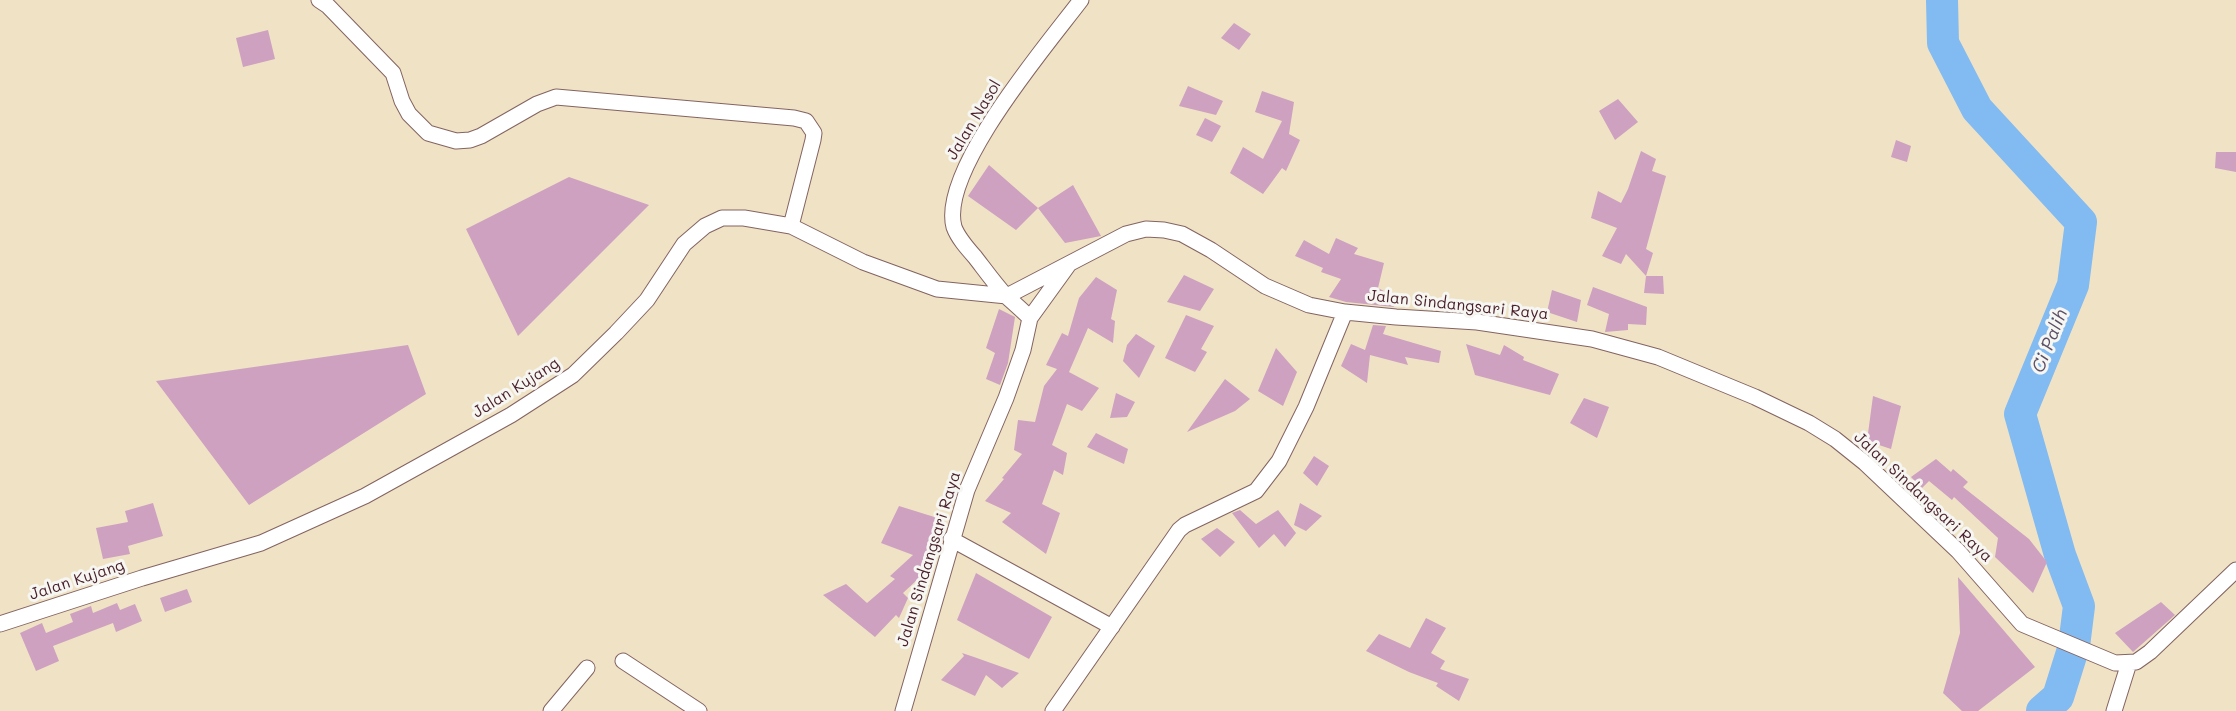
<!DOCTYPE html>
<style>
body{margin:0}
canvas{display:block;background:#efe2c5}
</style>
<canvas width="2236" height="711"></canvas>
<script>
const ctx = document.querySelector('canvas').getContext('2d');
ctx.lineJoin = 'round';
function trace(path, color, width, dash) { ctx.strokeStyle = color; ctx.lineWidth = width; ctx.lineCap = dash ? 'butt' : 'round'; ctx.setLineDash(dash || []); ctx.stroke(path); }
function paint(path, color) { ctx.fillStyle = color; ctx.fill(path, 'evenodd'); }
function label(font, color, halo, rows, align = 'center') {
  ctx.font = font + ' Mali,sans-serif'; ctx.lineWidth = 6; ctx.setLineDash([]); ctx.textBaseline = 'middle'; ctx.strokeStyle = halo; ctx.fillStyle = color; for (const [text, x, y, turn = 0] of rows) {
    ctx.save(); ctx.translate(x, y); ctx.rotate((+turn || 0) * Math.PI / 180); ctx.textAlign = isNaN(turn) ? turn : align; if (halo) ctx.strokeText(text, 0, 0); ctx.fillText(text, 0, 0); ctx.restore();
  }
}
trace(new Path2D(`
 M 1942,0 L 1943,43 L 1977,109 L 2081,222 L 2073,285 L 2020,414 L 2060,555 L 2079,606 L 2074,646 L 2058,697 L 2042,711`), '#82baf2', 32);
paint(new Path2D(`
 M 1234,23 L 1251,34 L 1239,50 L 1221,38 Z
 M 268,30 L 275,59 L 243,67 L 236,38 Z
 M 1188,86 L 1223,101 L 1216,115 L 1179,106 Z
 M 1262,91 L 1294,102 L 1289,134 L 1300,140 L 1286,171 L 1282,168 L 1263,194 L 1230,173 L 1243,147 L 1263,159 L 1282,121 L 1255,112 Z
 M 1618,99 L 1638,122 L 1615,140 L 1599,111 Z
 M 1205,118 L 1221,126 L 1212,142 L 1196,135 Z
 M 1896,140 L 1911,146 L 1907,162 L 1891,157 Z
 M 1641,151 L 1656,159 L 1652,171 L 1666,176 L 1646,249 L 1653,253 L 1646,276 L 1626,254 L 1621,264 L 1602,256 L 1617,228 L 1591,218 L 1598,191 L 1621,203 L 1628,189 Z
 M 2216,152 L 2236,152 L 2236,172 L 2215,168 Z
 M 989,165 L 1038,208 L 1016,230 L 968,196 Z
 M 569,177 L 649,205 L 518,336 L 466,229 Z
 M 1073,185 L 1101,236 L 1065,243 L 1038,208 Z
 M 1336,238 L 1358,248 L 1354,254 L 1384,263 L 1378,288 L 1398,298 L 1394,307 L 1346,302 L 1329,297 L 1341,279 L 1321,272 L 1323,268 L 1295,256 L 1304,240 L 1329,254 Z
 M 1184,275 L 1214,289 L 1200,311 L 1167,302 Z
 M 1646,276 L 1663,276 L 1664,294 L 1644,293 Z
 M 1096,277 L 1117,290 L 1111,319 L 1115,321 L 1113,343 L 1088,328 L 1069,372 L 1099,388 L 1082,411 L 1067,404 L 1052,445 L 1067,453 L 1063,475 L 1054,470 L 1042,504 L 1060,513 L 1046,554 L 1002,522 L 1011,513 L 985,501 L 1004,479 L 1002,478 L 1022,454 L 1014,450 L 1018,420 L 1035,422 L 1044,386 L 1057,369 L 1046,365 L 1062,333 L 1068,336 L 1079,298 Z
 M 1593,287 L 1647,307 L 1646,325 L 1628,324 L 1628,330 L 1605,332 L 1609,314 L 1587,305 Z
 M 1552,290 L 1581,300 L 1577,322 L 1547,312 Z
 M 999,309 L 1015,317 L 1008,363 L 1000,385 L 986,379 L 995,353 L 986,348 Z
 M 1186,315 L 1214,326 L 1201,349 L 1207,352 L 1195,372 L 1165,358 Z
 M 1373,325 L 1386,326 L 1383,334 L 1441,351 L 1439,363 L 1405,357 L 1408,365 L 1370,355 L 1367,383 L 1341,366 L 1351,344 L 1365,350 Z
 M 1136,334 L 1155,346 L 1139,378 L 1123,361 L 1127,345 Z
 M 1466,344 L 1500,355 L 1504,345 L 1524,357 L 1523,360 L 1559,374 L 1550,395 L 1475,375 Z
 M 408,345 L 426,394 L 249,505 L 156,381 Z
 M 1276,348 L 1297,372 L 1283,406 L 1258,391 Z
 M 1225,379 L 1250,399 L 1235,411 L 1187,432 Z
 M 1116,393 L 1135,402 L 1127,417 L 1110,418 Z
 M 1873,396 L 1901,406 L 1891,449 L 1867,441 Z
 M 1584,398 L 1609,407 L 1597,438 L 1570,423 Z
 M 1096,433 L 1128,449 L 1124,464 L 1087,447 Z
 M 1314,456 L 1329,466 L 1317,486 L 1303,473 Z
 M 1936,459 L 1951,472 L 1953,469 L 1968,482 L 1963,487 L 2029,539 L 2047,562 L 2033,593 L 1995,557 L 1998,538 L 1954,497 L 1952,500 L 1929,481 L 1922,488 L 1911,477 Z
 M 153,503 L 163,536 L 128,546 L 130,554 L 103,559 L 96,528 L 128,522 L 125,511 Z
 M 1300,503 L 1322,516 L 1306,531 L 1294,525 Z
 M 899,506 L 944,520 L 932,566 L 903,593 L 908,598 L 899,618 L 896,615 L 875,637 L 823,595 L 846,584 L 867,603 L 895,579 L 890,576 L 913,555 L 881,543 Z
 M 1240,510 L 1256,524 L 1278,510 L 1296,533 L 1285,547 L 1274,534 L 1259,548 L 1232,513 Z
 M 1217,528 L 1235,542 L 1220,557 L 1201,539 Z
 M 976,573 L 1052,617 L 1029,659 L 957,620 Z
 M 1958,577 L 2035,667 L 1978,711 L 1962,711 L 1943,693 L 1960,633 Z
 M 187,589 L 192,602 L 165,612 L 160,598 Z
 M 2161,602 L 2175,615 L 2133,652 L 2115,633 Z
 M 117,603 L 120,610 L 135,604 L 142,621 L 116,632 L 113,623 L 53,646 L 59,661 L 36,671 L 20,633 L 42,623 L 46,633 L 73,622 L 70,614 L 91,606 L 93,613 Z
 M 1426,618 L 1446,628 L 1431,653 L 1445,661 L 1440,669 L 1469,679 L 1459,701 L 1436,686 L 1438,683 L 1409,672 L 1366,651 L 1379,634 L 1410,648 Z
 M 962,653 L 974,657 L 1019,673 L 1002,688 L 986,675 L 975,696 L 941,680 L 964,656 Z`), '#cea1c1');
const minor = new Path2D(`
 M 319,0 L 328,6 L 393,73 L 402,101 L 409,114 L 428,133 L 456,141 L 470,140 L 481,136 L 537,104 L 556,97 L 794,118 L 806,121 L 814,133 L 813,140 L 791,226
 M 1007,296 L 1126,234 L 1146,229 L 1164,230 L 1182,234 L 1211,250 L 1265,286 L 1309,305 L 1345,312 L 1396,317 L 1477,322 L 1592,339 L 1658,357 L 1755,397 L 1809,423 L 1835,439 L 1865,463 L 1958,551 L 2022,624 L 2115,663 L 2136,662 L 2150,652 L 2236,570
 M 1030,318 C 1022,310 1014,303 1006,296 C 995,284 985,270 975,257 C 967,248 958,238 954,227 C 939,171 1047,45 1081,0
 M 951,539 L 1112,627
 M 0,624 L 142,578 L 261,543 L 365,496 L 511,415 L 573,375 L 616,333 L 647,300 L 684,244 L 705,226 L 722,218 L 744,218 L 791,226 L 863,262 L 937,289 L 1007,296
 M 623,661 L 699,711
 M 551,711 L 587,668
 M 903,711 L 967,490 L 1006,398 L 1023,350 L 1030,318 L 1069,264
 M 1053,711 L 1179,530 L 1185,525 L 1256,491 L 1279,461 L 1306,407 L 1345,312
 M 2114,711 L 2129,663`);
trace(minor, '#846361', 17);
trace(minor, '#fff', 15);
label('16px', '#4a1f2b', '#f6f6f2', [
 ["Jalan Nasol",974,120,-59],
 ["Jalan Sindangsari Raya",1458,305,6],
 ["Jalan Kujang",516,388,-32],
 ["Jalan Sindangsari Raya",1923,497,43],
 ["Jalan Sindangsari Raya",929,559,-73],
 ["Jalan Kujang",77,580,-18]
]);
label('italic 18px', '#5b4e67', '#f6f6f2', [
 ["Ci Palih",2050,341,-68]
]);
</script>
